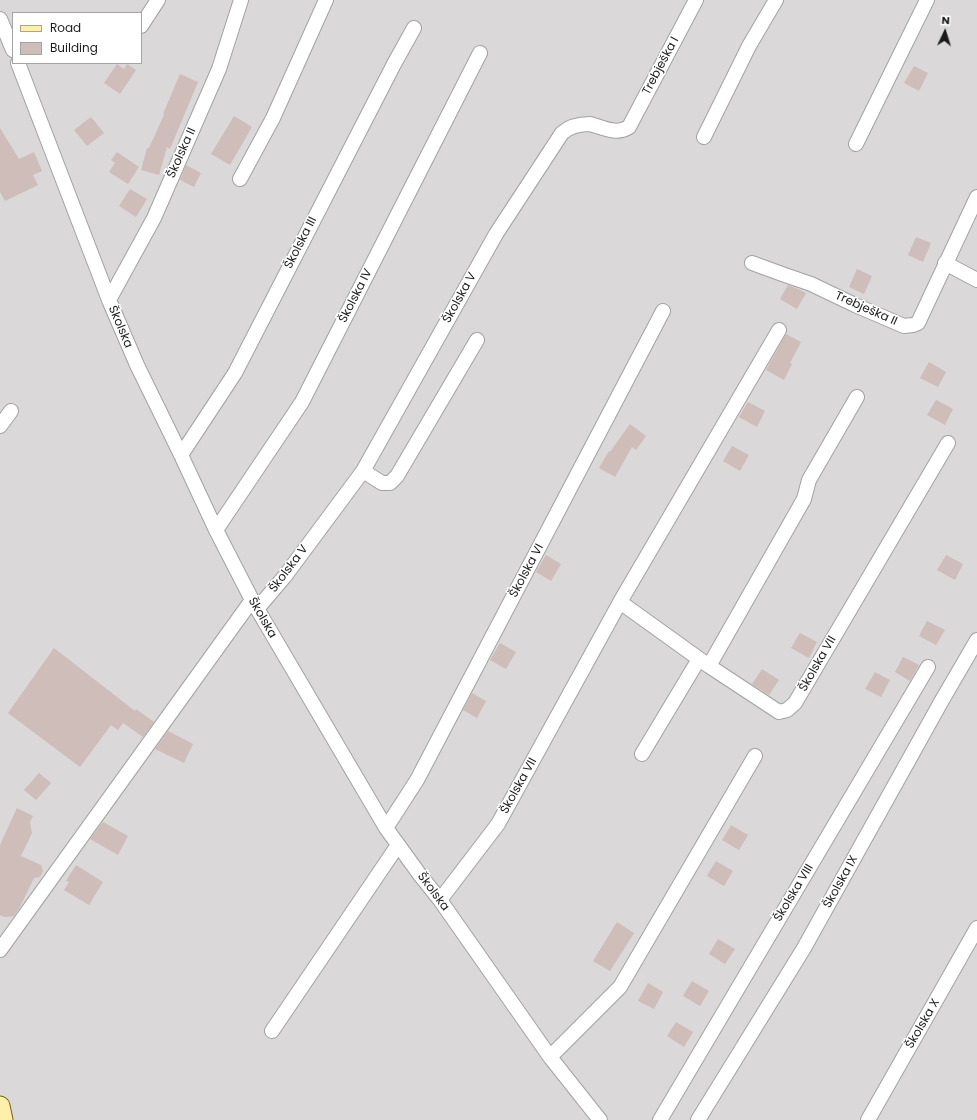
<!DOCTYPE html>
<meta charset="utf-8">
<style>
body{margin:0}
#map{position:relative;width:977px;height:1120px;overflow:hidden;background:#eee6e0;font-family:Poppins,sans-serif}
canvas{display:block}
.legend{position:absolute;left:12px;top:12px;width:130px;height:52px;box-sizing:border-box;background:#fff;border:1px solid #a4a4a4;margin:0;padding:5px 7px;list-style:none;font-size:12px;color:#1b1b1b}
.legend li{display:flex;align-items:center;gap:8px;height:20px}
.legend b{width:20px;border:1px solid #a4a4a4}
.north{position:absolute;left:925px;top:12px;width:40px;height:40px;-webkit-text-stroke:3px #fff;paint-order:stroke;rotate:4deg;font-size:11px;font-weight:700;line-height:16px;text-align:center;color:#1b1b1b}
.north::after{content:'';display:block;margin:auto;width:14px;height:18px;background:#1b1b1b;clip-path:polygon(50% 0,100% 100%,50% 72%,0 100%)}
</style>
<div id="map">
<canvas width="977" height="1120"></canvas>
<ul class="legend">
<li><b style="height:5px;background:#ffefad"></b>Road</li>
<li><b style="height:11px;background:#cebdb9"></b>Building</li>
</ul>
<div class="north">N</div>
</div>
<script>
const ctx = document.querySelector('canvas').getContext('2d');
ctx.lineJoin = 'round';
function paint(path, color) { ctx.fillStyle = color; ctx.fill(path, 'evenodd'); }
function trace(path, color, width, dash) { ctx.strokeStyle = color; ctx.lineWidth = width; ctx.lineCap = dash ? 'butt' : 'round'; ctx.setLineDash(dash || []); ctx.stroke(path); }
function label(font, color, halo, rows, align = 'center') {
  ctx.font = font + ' Poppins,sans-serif'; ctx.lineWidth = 3; ctx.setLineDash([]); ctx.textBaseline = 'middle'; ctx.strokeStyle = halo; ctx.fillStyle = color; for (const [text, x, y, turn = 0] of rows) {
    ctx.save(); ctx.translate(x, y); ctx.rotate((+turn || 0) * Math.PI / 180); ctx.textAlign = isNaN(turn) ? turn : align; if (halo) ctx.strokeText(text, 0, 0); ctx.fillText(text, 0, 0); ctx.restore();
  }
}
paint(new Path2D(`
 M 0,0 L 977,0 L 977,1120 L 0,1120 ZM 13,13 L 141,13 L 141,63 L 13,63 Z`), '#dad8d9');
paint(new Path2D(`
 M 117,64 L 124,69 L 127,64 L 136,70 L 120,94 L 104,83 Z
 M 914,66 L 928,73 L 919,91 L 904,83 Z
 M 180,74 L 198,82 L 170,149 L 167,147 L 159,175 L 141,170 L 147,148 L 149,148 L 164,115 L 163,114 Z
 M 234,116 L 252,127 L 230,165 L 211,154 Z
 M 91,117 L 104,133 L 87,146 L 74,130 Z
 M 0,128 L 19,159 L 34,152 L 42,171 L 33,175 L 38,185 L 5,201 L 0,192 Z
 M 117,152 L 139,167 L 128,184 L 109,172 L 115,163 L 111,160 Z
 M 186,165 L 201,173 L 194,187 L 180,180 Z
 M 130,189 L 147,199 L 136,217 L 119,206 Z
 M 916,237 L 931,243 L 923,262 L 908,255 Z
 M 857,269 L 872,276 L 864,294 L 849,287 Z
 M 788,285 L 796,288 L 806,293 L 797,309 L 780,299 Z
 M 786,334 L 801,342 L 790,363 L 792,364 L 784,380 L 766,370 Z
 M 929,362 L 946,372 L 938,387 L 920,378 Z
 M 936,400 L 953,409 L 945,425 L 927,415 Z
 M 748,402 L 765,411 L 757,427 L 739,417 Z
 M 630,424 L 646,436 L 636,450 L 632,447 L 615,477 L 599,468 L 609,451 L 610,452 Z
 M 732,446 L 749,455 L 740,471 L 723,461 Z
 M 546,555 L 561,564 L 551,581 L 536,572 Z
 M 946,555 L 963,564 L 955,580 L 937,570 Z
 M 927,621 L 945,630 L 936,645 L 919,636 Z
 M 800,633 L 817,642 L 809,658 L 791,648 Z
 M 500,643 L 516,652 L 506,669 L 490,660 Z
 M 54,648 L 135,711 L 136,709 L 154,722 L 143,737 L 123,723 L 118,730 L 111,725 L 80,767 L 8,713 Z
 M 903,657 L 919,665 L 910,681 L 895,672 Z
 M 762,669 L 779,680 L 769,695 L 752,684 Z
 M 875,672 L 890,680 L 881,697 L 865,689 Z
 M 472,693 L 486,701 L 477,718 L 463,710 Z
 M 168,731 L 193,744 L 184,763 L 155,749 Z
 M 39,773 L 51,783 L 36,800 L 24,790 Z
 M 17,808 L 33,816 L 30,822 L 32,833 L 21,856 L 41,865 L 43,871 L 40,877 L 34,878 L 20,907 L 14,916 L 5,917 L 0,915 L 0,845 Z
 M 103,822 L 128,836 L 118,855 L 90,839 Z
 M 731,825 L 748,835 L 739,850 L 722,840 Z
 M 716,861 L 733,871 L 724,886 L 707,876 Z
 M 76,865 L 103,882 L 89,905 L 64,890 L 69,882 L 66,881 Z
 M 617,922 L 634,933 L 610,971 L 593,961 Z
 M 718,939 L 735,949 L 725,964 L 709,954 Z
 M 692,981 L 709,991 L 700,1006 L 683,996 Z
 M 648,983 L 663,992 L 654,1009 L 638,1001 Z
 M 676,1022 L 693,1032 L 684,1047 L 667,1036 Z`), '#cebdb9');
const street = new Path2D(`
 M 0,19 L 13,50
 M 141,26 L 158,0
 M 18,63 L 109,300 L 137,365 L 181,455 L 216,530 L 252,600 L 386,828 L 420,875 L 440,900 L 550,1057 L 600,1120
 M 704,137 L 749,46 L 776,0
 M 856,144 L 927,0
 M 240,179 L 273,118 L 326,0
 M 752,263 L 782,274 L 811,284 L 855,305 L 904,326 L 913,325 L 918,323 L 977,197
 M 945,263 L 977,280
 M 109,300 L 154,218 L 219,69 L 241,0
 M 0,426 L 11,411
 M 181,455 L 235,373 L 394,64 L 414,28
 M 363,471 L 496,234 L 562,133 C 570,126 580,124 590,124 C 604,128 617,135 629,127 L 696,0
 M 216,530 L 302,402 L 480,53
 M 620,602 L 709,666 L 779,712 L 787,710 L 795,703 L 948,443
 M 257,609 L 285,576 L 363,471 L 382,483 L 390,483 L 397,476 L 477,340
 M 709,666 L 804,499 L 809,480 L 857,397
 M 642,754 L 699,659
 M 386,828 L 417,780 L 663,311
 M 440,900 L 498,824 L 620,602 L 779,330
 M 0,950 L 252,600
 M 272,1031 L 398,845
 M 550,1057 L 620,987 L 755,756
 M 660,1120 L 928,667
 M 698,1120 L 804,948 L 941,702 L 977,640
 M 868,1120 L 977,928`);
const secondary = new Path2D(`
 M 0,1106 L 3,1120`);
trace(street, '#a2a2a2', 16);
trace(secondary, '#756400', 21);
trace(street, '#fff', 14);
trace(secondary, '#ffefad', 19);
label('12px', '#1b1b1b', '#fff', [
 ["Trebješka I",661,66,-62],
 ["Školska II",182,153,-66],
 ["Školska III",301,243,-63],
 ["Školska IV",356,296,-63],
 ["Školska V",460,298,-61],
 ["Trebješka II",866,309,24],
 ["Školska",120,327,67],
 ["Školska V",289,569,-53],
 ["Školska VI",527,571,-62],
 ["Školska",262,618,60],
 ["Školska VII",818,664,-60],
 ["Školska VII",519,786,-61],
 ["Školska IX",841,882,-61],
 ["Školska",433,892,53],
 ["Školska VIII",794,893,-59],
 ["Školska X",923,1024,-60]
]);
</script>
